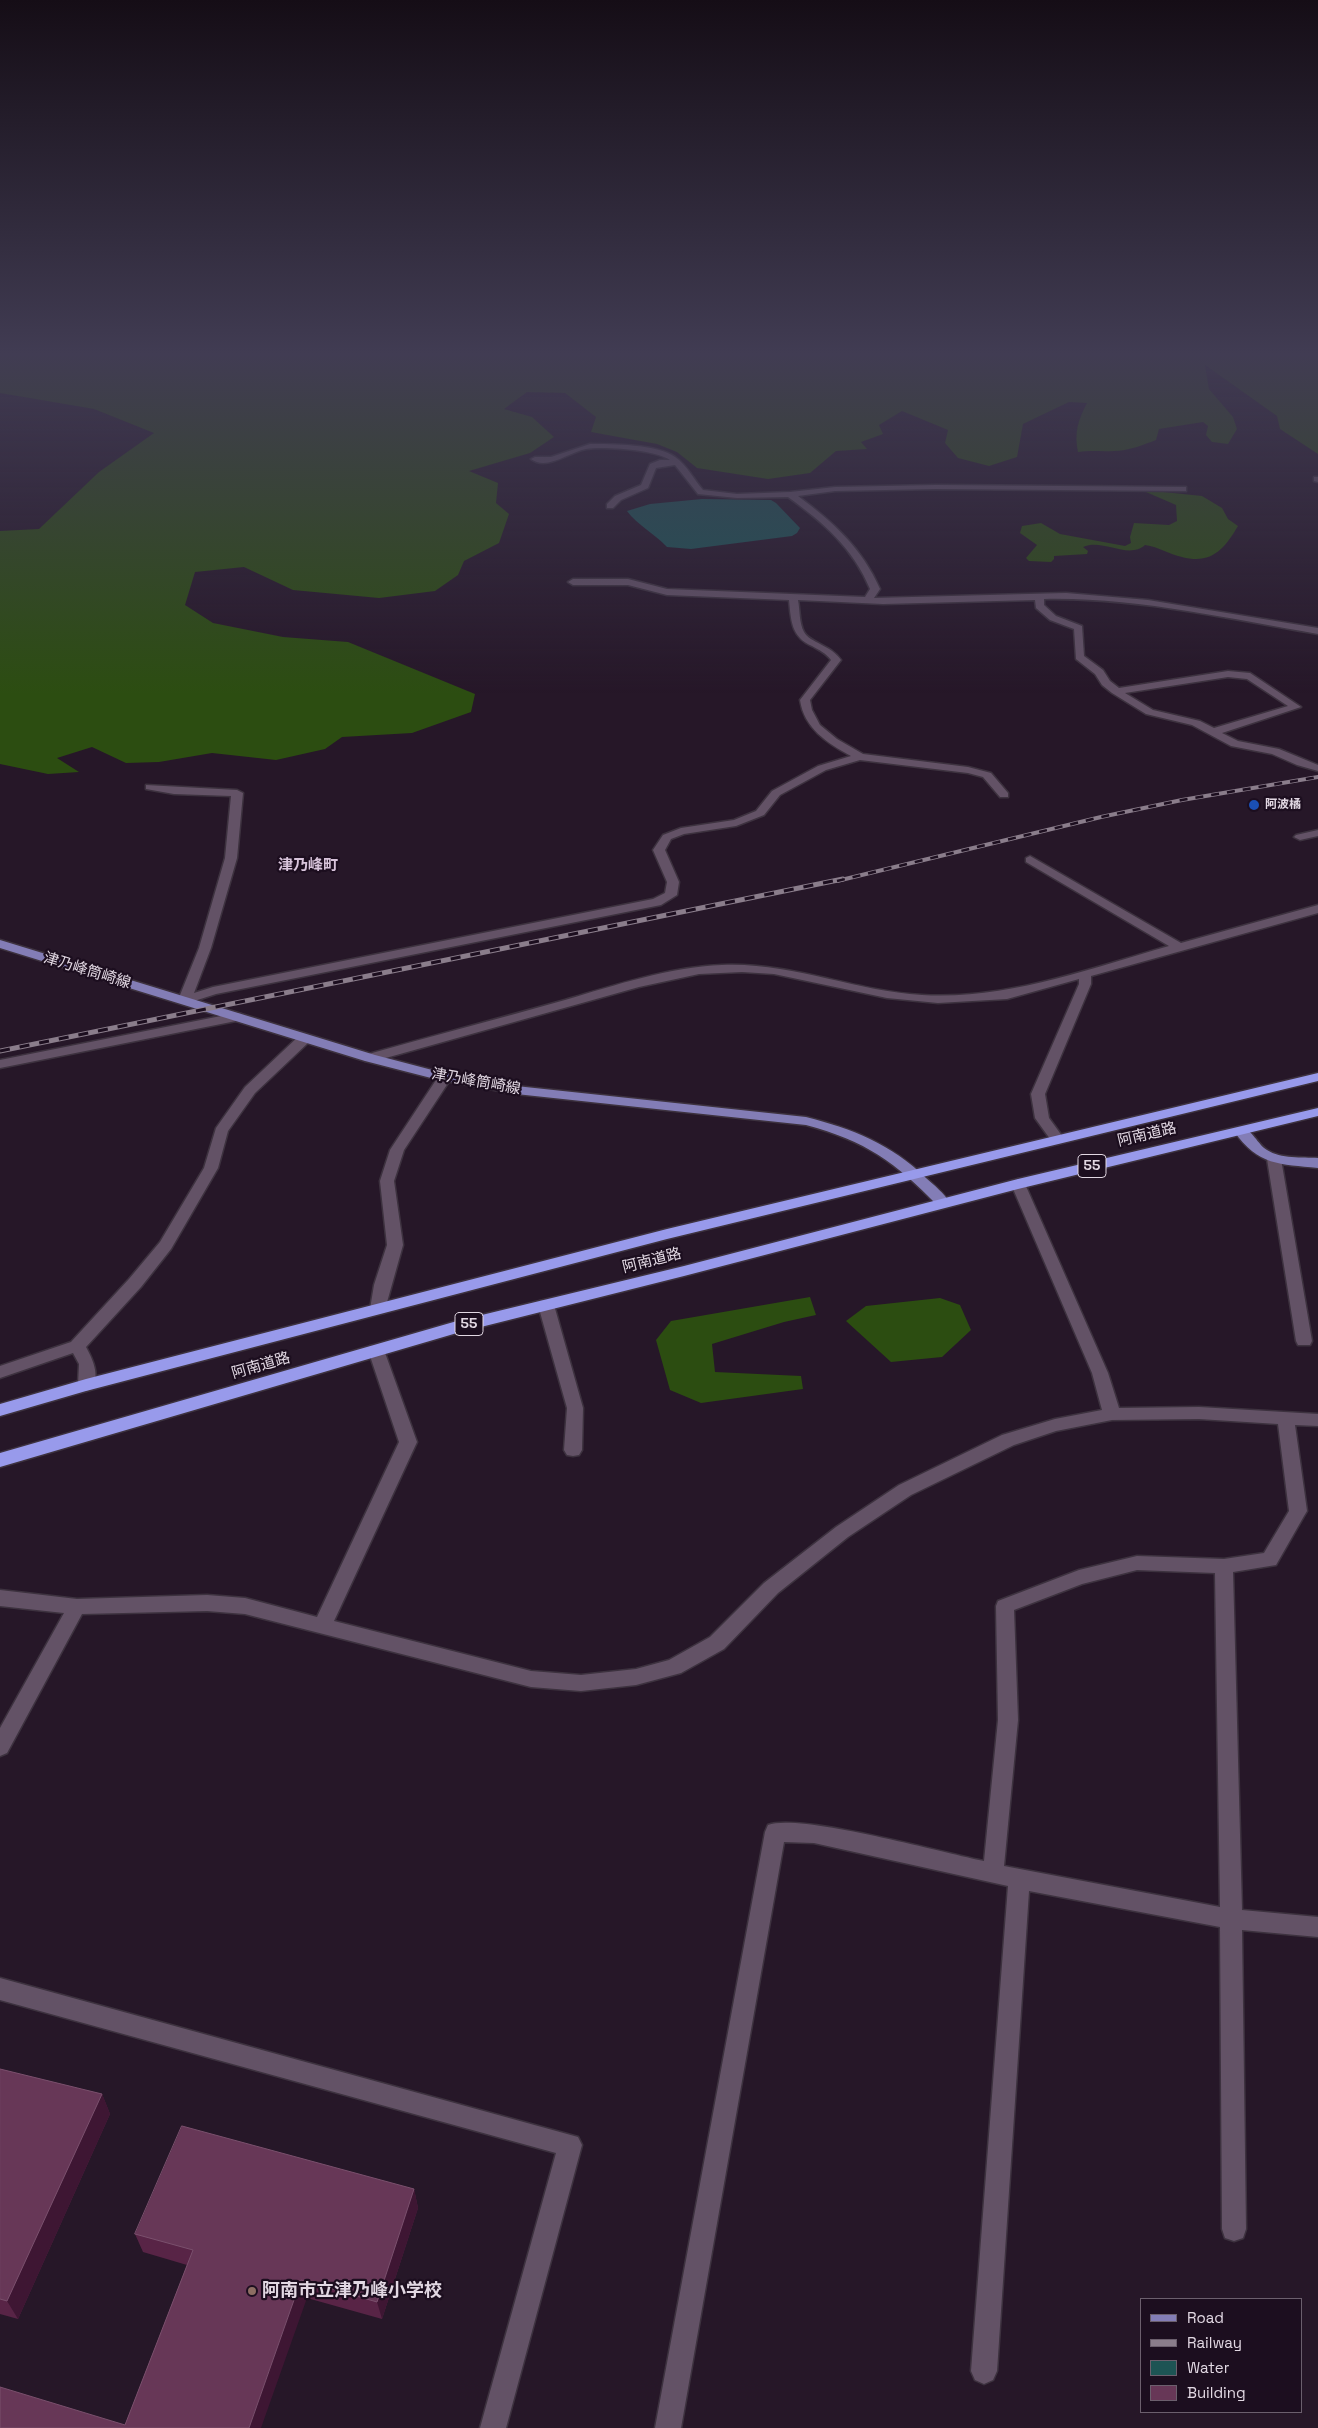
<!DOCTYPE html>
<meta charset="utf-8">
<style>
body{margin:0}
#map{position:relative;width:1318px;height:2428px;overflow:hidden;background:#261728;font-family:"Space Grotesk",sans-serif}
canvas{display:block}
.legend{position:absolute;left:1140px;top:2298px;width:162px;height:115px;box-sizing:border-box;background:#1c0e1f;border:1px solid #6b5f6d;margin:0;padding:6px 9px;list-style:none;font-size:15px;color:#e2d8e3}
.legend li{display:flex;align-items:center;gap:10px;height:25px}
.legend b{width:25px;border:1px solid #6b5f6d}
</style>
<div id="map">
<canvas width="1318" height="2428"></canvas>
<ul class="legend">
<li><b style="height:6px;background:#837db6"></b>Road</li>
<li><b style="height:6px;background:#8a7d8b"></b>Railway</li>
<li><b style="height:14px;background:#1d5454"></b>Water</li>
<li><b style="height:14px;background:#673757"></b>Building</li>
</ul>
</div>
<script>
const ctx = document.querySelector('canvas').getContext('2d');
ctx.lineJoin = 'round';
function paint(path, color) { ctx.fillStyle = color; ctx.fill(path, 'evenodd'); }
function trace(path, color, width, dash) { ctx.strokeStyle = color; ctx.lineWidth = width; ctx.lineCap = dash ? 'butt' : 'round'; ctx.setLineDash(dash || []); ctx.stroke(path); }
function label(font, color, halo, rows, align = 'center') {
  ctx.font = font + ' "Space Grotesk","Noto Sans JP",sans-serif'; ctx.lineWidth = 4.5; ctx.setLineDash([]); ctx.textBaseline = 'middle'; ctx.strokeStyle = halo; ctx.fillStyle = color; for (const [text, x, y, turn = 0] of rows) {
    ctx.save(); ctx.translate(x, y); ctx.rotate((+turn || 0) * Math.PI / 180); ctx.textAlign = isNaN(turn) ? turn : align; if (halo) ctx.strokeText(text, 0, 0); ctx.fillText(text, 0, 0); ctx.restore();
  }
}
paint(new Path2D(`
 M 0,354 L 1318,354 L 1318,454 L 1280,429 L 1277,416 L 1205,365 L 1209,389 L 1233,417 L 1237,429 L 1228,444 L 1212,442 L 1206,435 L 1208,426 L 1203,422 L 1159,429 L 1156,440 C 1143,445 1128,451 1114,451 C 1102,452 1090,450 1078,452 C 1074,433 1078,420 1087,403 L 1069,402 L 1023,424 L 1017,457 L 989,466 L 958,458 L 945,443 L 948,430 L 902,411 L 879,425 L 883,434 L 861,442 L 867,449 L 836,451 L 810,473 L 768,479 L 697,468 L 677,452 L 657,444 L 591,432 L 596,417 L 565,393 L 527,392 L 504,409 L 532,417 L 554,437 L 530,453 L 469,471 L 498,483 L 496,503 L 509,514 L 499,543 L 464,561 L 458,575 L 435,591 L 379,598 L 293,590 L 244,567 L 195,572 L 185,605 L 213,623 L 283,637 L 348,642 L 475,694 L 471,712 L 412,733 L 342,737 L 325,749 L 276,760 L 212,753 L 159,762 L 126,763 L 92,747 L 57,758 L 79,772 L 48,774 L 0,764 L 0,531 L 39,529 L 99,472 L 154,433 L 94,409 L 0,393 Z
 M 1154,491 L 1202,496 L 1222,508 L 1228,519 L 1238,526 C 1225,548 1212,565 1182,557 C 1169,554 1159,547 1145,545 C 1128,560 1103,538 1083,547 L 1088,551 L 1087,554 L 1054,556 L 1054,559 L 1051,562 L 1029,561 L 1026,558 L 1037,545 L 1020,533 L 1022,526 L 1041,523 L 1060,534 L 1125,546 L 1131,543 L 1130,537 L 1134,523 L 1169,525 L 1177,521 L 1176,505 L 1146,492 Z
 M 810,1297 L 816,1315 L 784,1322 L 712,1344 L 715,1372 L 801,1376 L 803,1389 L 701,1403 L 670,1390 L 656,1340 L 671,1321 Z
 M 940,1298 L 960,1305 L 971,1330 L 942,1357 L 891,1362 L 846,1321 L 866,1306 Z`), '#2c4d11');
paint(new Path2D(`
 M 702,499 L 771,500 L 776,503 L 800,528 L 797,533 L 792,536 L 691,549 L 667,547 C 654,533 637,525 627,511 L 650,504 Z`), '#1d5454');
const minor = new Path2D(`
 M 590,444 C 611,444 658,444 675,457 C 687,465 694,480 703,490 L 737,494 L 790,492 L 835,487 L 936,485 L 1186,487 L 1186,491 L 1183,491 L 936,489 L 835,491 L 798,496 C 833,522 862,548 880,589 L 874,598 L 1066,593 L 1148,600 L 1318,628 L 1318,634 C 1228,619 1136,597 1044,599 L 1044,605 L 1056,616 L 1082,626 L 1084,656 L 1103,670 L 1110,681 L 1119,688 L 1228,671 L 1250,673 L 1301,707 L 1222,733 L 1238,741 L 1279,749 L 1318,765 L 1318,771 L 1297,765 L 1272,754 L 1231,746 L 1192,725 L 1146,714 L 1112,693 L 1102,685 L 1095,674 L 1076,659 L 1074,629 L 1050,620 L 1036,608 L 1035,600 L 883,604 L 798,600 C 800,610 799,623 804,632 C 810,643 831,645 841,660 L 810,700 L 812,710 L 820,725 L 837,739 L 863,754 L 968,767 L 991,773 L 1008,793 L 1008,797 L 1000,797 L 983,777 L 968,773 L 860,760 L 826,770 L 780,795 L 764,815 L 736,826 L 684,834 L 671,839 L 665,850 L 679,882 L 677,895 L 661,905 L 216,994 L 185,1004 L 180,1003 L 178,1000 L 199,948 L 225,858 L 231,796 L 174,794 L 146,789 L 146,785 L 237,790 L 243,793 L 237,858 L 211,948 L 194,993 L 213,987 L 653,899 L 665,893 L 667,882 L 653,850 L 663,835 L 681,828 L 734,820 L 756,811 L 772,791 L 818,766 L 851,756 C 827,743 804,728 800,700 L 831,660 C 826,653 819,650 812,646 C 791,637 791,620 789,600 L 667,595 L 628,585 L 573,585 L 568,582 L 573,579 L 628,579 L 667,589 L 865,597 L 870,589 C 853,548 824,523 788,497 L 737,498 L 698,494 L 675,465 L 656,468 L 648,488 L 621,500 L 613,508 L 607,508 L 607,504 L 615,496 L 641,485 L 650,464 L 660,460 L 670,460 C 655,450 605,446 586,449 C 569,452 547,471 531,459 L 535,457 L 551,457 ZM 1228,677 L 1247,679 L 1288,706 L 1214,728 L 1200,721 L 1153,710 L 1125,693 Z
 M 1314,477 L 1318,477 L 1318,482 L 1314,481 Z
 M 1318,830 L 1318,836 L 1300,840 L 1294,837 L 1296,835 Z
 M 1030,856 L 1181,943 L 1318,905 L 1318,913 L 1091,976 L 1091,984 L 1045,1094 L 1049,1118 L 1065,1140 L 1058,1144 L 1053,1143 L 1035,1118 L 1031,1094 L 1079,984 L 1079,979 L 1007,999 L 938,1003 L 887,998 L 774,974 L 742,972 L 699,974 L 639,987 L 375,1061 L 365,1061 L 363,1058 L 365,1055 C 432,1036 498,1019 565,1000 C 616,985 669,967 722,965 C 791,962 854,991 922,995 C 1007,1000 1088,969 1169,946 L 1026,862 L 1026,858 Z
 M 236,1013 L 241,1014 L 243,1017 L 241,1020 L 0,1068 L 0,1060 Z
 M 305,1034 L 312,1038 L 310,1041 L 255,1093 L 228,1131 L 218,1168 L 171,1249 L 141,1287 L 86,1347 C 93,1360 100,1375 92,1389 L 86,1391 L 80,1389 L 78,1385 L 79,1364 L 73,1353 L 0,1378 L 0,1366 L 71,1342 L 129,1279 L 160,1242 L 204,1168 L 216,1128 L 245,1087 L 300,1035 Z
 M 445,1073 L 452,1077 L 404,1150 L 394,1181 L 403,1245 L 384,1313 L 372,1313 L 370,1309 L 374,1285 L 387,1245 L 380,1181 L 390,1150 L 440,1074 Z
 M 1274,1154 L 1281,1159 L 1312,1341 L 1310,1345 L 1298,1345 L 1296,1341 L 1267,1159 Z
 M 1018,1179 L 1025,1184 L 1108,1373 L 1119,1408 L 1199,1407 L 1318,1414 L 1318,1426 L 1295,1425 L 1307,1511 L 1304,1516 L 1276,1565 L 1233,1572 L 1242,1910 L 1318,1917 L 1318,1937 L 1242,1930 L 1246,2229 L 1243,2238 L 1234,2241 L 1225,2238 L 1222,2229 L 1220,1927 L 1029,1891 L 997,2371 L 993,2380 L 984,2384 L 975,2380 L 971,2371 L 1008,1886 L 814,1843 L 784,1842 L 681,2428 L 655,2428 L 765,1832 L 768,1825 C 800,1813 943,1853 984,1861 L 998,1720 L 996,1606 L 998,1601 L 1079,1570 L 1137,1556 L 1224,1559 L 1264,1553 L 1289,1511 L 1278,1424 L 1199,1419 L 1112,1420 L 1056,1431 L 1014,1445 L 911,1495 L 848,1537 L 778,1593 L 724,1649 L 681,1673 L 636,1685 L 581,1691 L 531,1687 L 245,1614 L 207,1611 L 82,1614 L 7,1753 L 0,1756 L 0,1728 L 64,1613 L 0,1606 L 0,1590 L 77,1599 L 207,1595 L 245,1598 L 317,1617 L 399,1442 L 368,1350 L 370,1346 L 382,1346 L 384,1350 L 417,1442 L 334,1621 L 531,1671 L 581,1675 L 636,1669 L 669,1660 L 710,1637 L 764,1583 L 836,1527 L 899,1485 L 1002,1435 L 1055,1419 L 1102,1410 L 1092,1373 L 1011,1184 ZM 1137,1570 L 1215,1573 L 1220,1907 L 1004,1866 L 1018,1720 L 1014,1610 L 1082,1584 Z
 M 546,1300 L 552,1301 L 554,1305 L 583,1408 L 582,1450 L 579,1455 L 573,1456 L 567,1455 L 564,1450 L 567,1408 L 538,1305 L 540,1301 Z
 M 0,1978 L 578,2137 L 582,2145 L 506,2428 L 480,2428 L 556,2153 L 0,2000 Z`);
const major = new Path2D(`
 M 0,940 L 375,1055 L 436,1071 L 516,1086 L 806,1117 C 853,1129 891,1144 926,1178 C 934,1185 944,1193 950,1203 L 948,1206 L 938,1206 C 895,1162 866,1141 806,1125 L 516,1094 L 435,1079 L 365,1061 L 0,948 Z
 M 1241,1127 C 1253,1130 1257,1144 1267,1150 C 1281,1159 1302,1157 1318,1158 L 1318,1168 C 1280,1164 1258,1166 1234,1131 Z`);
const highway = new Path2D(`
 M 1318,1073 L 1318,1081 L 667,1239 L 86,1391 L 0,1416 L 0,1404 L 86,1379 L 667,1229 Z
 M 1318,1108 L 1318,1116 L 1018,1189 L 684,1276 L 457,1333 L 0,1467 L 0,1453 L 457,1321 L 684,1266 L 1018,1179 Z`);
trace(minor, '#3d323f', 3);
trace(major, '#3d323f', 3);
trace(highway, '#3d323f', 3);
paint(minor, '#635266');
paint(major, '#837db6');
paint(highway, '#989aeb');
const railFar1 = new Path2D(`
 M 837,881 L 1101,817 L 1182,800 L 1318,777`);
const rail = new Path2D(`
 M 0,1051 L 843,879`);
trace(railFar1, '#8a7d8b', 4);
trace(rail, '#8a7d8b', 5);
trace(railFar1, '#1c0e1f', 2.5, [8]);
trace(rail, '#1c0e1f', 3, [10]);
paint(new Path2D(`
 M 0,2069 L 102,2094 L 110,2114 L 18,2319 L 0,2314 Z
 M 414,2189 L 418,2208 L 382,2319 L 307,2298 L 125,2425 L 187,2265 L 143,2252 L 135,2234 Z`), '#582446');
paint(new Path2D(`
 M 102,2094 L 110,2114 L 18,2319 L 7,2301 Z
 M 414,2189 L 418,2208 L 382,2319 L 377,2302 Z
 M 301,2280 L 307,2298 L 261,2428 L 249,2428 Z`), '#3e1633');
const building = new Path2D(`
 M 0,2069 L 102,2094 L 7,2301 L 0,2299 Z
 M 182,2126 L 414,2189 L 377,2302 L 301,2280 L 249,2428 L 0,2428 L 0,2387 L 125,2425 L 193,2250 L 135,2234 Z`);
paint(building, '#673757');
trace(building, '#7a506d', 1);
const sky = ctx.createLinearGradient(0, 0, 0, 694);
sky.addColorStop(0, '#150d16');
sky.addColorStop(0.51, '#413c53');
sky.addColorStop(1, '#413c5300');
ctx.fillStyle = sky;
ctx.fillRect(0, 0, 1318, 694);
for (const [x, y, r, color] of [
 [1254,805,6,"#1a4fb4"],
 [252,2291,5,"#8d6e63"]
]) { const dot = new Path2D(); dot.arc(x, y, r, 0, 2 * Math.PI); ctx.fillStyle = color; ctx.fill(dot); trace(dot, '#1c0e1f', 2); }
label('bold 12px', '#e2d8e3', '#1c0e1f', [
 ["阿波橘",1265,805]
], 'left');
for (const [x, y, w] of [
 [1092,1166,28],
 [469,1324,28]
]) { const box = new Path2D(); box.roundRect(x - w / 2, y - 11.5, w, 23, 4); ctx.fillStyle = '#1c0e1f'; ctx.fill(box); trace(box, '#e2d8e3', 1); }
label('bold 14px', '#e2d8e3', null, [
 ["55",1092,1166],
 ["55",469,1324]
]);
label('bold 15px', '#d8c4db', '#1c0e1f', [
 ["津乃峰町",308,866]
]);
label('15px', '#e2d8e3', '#1c0e1f', [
 ["津乃峰筒崎線",87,971,17],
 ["津乃峰筒崎線",476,1082,10],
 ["阿南道路",1147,1135,-13],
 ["阿南道路",652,1261,-14],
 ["阿南道路",261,1366,-16]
]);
label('bold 18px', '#e2d8e3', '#1c0e1f', [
 ["阿南市立津乃峰小学校",262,2291]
], 'left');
</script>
